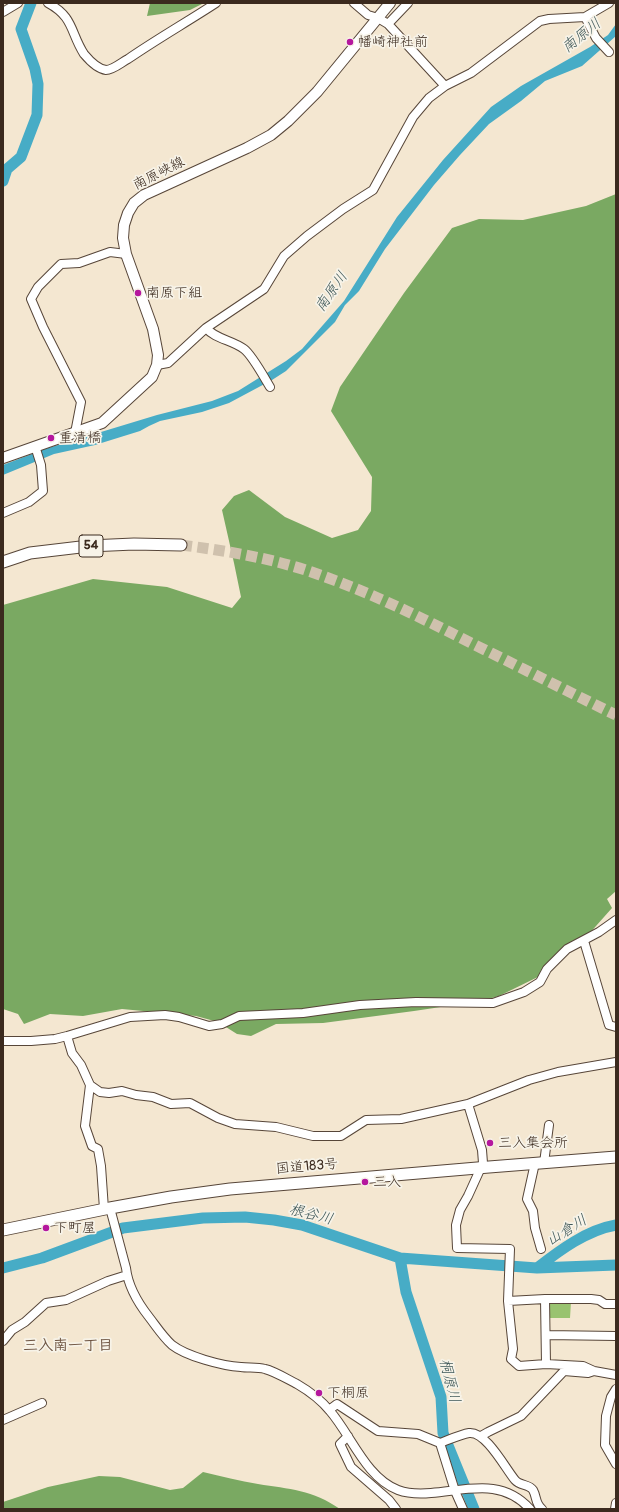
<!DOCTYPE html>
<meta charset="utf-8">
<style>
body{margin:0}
#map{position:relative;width:619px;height:1512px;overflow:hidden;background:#f4e7d1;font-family:Pangolin,sans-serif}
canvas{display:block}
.frame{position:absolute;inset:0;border:4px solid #3b2a1e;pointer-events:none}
</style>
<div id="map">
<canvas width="619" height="1512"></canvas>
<div class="frame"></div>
</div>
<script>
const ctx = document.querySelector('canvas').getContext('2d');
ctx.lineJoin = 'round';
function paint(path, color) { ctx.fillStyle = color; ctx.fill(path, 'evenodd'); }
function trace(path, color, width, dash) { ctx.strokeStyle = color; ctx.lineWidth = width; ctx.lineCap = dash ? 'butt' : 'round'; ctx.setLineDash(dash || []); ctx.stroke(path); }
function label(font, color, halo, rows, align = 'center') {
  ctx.font = font + ' Pangolin,"Klee One",sans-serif'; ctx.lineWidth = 3.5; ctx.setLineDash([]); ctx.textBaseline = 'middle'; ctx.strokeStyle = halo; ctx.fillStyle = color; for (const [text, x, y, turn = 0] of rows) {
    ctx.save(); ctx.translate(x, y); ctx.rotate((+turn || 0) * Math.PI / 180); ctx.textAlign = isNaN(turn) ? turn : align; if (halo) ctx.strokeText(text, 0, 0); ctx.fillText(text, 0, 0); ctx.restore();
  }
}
paint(new Path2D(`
 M 551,1302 L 571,1302 L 570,1318 L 548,1318 L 547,1306 Z`), '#99c370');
paint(new Path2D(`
 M 150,3 L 204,3 L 190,10 L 147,16 Z
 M 616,194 L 616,891 L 607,899 L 612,908 L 580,944 L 544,974 L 499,996 L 481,1001 L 414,1011 L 323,1023 L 276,1024 L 251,1036 L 237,1034 L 218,1022 L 196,1016 L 122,1009 L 83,1016 L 50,1014 L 24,1024 L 18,1014 L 3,1009 L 3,605 L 93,579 L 167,587 L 232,608 L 241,597 L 234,563 L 222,510 L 234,496 L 249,490 L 285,517 L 332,538 L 358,530 L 371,511 L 372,477 L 331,411 L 340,387 L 404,293 L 452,228 L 479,219 L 523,220 L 586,206 Z
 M 203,1472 C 221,1476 240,1481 258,1484 C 289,1489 313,1490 340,1509 L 3,1509 L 3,1502 L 48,1487 L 99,1476 L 120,1477 L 170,1490 L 183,1488 Z`), '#7aa962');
paint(new Path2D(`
 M 616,24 L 616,36 L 582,66 L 545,81 L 521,101 L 489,124 L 460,155 L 434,185 L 385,249 L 359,291 L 345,305 L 335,322 L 286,371 L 272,380 L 229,403 L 202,412 L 160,421 L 149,426 L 140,431 L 95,445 L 54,454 L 3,475 L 3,465 L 45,449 L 157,415 L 212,401 L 238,391 L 286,361 L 302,349 L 344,301 L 397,217 L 443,160 L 491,107 L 521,86 L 590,47 L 608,35 Z`), '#47acc6');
trace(new Path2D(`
 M 3,181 L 7,169 L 21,157 L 37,115 L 38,84 L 35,69 L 21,29 L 31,3
 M 400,1258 L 406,1292 L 441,1397 L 443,1433 L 474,1509
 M 3,1268 L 42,1258 L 123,1228 L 203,1218 L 245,1217 L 274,1220 L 302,1225 L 400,1258 L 537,1268 L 616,1265
 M 537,1268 C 560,1250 587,1230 616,1225`), '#47acc6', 11);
trace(new Path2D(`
 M 181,545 C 229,551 276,559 320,575 C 374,594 424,619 475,645 C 522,668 569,692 616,715`), '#cfc1ad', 11, [11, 5.5]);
const minor = new Path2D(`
 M 48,3 C 74,17 70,32 84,54 C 89,60 98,69 106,70 C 113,70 122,62 128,59 C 157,39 187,22 216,3
 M 354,3 L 368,15 L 378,18 L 388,24 L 445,86
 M 3,12 L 18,3
 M 585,17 L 596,38 L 609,52
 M 388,24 L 408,3
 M 206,328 C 215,339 232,340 244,349 C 252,355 264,377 270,387
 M 157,365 L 168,363 L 206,328 L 264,289 L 284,256 L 307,236 L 343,209 L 373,190 L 413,117 L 429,98 L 445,86 L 471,73 L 540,21 L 549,19 L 585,17 L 609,3
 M 75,433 L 81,402 L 43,327 L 31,299 L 38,287 L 61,264 L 79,263 L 110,252 L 126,254
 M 3,513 L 29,502 L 43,491 L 41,465 L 35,446
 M 584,941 L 609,1025 L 616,1027
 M 67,1036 L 72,1053 L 81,1065 L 90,1085 L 85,1126 L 92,1146 L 98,1149 L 101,1166 L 104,1209
 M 3,1041 L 31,1041 L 55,1039 L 67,1036 L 130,1017 L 165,1015 L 179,1017 L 209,1026 L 222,1024 L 239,1016 L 303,1013 L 360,1005 L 416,1002 L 493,1003 L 524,992 L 540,982 L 547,969 L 567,949 L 599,932 L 616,920
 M 90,1085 L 100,1092 L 109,1093 L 122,1091 L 136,1095 L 153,1097 L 171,1104 L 190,1103 L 218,1118 L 235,1124 L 276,1127 L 313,1136 L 341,1136 L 366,1120 L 401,1119 L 468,1104 L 529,1080 L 558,1072 L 616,1062
 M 468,1104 L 482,1150 L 483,1163 L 468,1196 L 460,1210 L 456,1225 L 457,1248 L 510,1249 L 508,1301 L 513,1349 L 511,1359 L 519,1366 L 546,1364 L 583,1366 L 594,1371 L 616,1375
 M 535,1163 L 527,1199 L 533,1211 L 535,1228 L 541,1249
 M 544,1163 L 549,1125
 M 110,1208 L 126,1268 C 128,1286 138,1303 149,1317 C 156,1326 163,1337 172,1345 C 186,1356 222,1366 241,1367 C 248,1368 257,1367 265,1369 C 274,1371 289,1380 297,1384 C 309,1391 321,1400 330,1411 C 351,1435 366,1478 398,1490 C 409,1494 420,1494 431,1493 C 468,1490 502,1478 530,1509
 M 545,1299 L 546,1364
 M 508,1301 L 545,1299 L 591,1299 L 599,1300 L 605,1304 L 616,1304
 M 546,1335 L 616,1336
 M 3,1341 L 12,1330 L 25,1322 L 46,1303 L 66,1300 L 108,1281 L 127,1275
 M 616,1389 L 611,1397 L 606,1416 L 605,1445 L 616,1464
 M 329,1410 L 337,1404 L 378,1431 L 418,1434 L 440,1443 C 448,1440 462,1434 469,1433 C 486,1431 505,1468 515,1480 C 520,1486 529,1484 533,1490 C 537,1497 535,1504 542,1509
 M 3,1420 L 42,1403
 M 348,1436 L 340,1444 L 351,1467 L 389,1500 L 396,1509
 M 481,1436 L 488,1432 L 521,1416 L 564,1371 L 588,1373 L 594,1371
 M 440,1443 L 455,1491 L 463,1509
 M 615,1509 L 616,1503`);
const major = new Path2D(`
 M 3,458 L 102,423 L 152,377 L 157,365 L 158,355 L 153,329 L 126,254 L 123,238 L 124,225 L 128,213 L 134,203 L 144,195 L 155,190 L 247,148 L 271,135 L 288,121 L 317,92 L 390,3`);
const highway = new Path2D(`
 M 3,562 L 30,553 L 89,546 L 134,544 L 181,545
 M 3,1230 L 110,1208 L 171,1197 L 230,1189 L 489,1167 L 616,1157`);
trace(minor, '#574639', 10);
trace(major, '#574639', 12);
trace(highway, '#574639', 13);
trace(minor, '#fff', 8);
trace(major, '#fff', 10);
trace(highway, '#fff', 11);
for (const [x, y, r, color] of [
 [350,42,4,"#b5179e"],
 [138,293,4,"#b5179e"],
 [51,438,4,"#b5179e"],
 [490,1143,4,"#b5179e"],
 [365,1182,4,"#b5179e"],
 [46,1228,4,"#b5179e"],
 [319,1393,4,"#b5179e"]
]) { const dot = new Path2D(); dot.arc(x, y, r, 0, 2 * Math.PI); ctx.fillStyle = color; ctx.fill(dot); trace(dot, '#f7f3e8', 1.5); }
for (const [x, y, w] of [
 [91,546,24]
]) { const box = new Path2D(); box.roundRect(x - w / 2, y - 11, w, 22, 3); ctx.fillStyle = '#f7f3e8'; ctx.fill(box); trace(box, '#3b2a1e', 1); }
label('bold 13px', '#3b2a1e', null, [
 ["54",91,546]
]);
label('14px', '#3b2a1e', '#f7f3e8', [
 ["幡崎神社前",358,42],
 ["南原下組",146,293],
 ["重清橋",59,438],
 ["三入集会所",498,1143],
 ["三入",373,1182],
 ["下町屋",54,1228],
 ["下桐原",327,1393]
], 'left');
label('14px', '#3b2a1e', '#f7f3e8', [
 ["南原峡線",159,174,-27],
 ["国道183号",307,1167,-5]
]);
label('italic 15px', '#3f5859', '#f7f3e8', [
 ["南原川",582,36,-39],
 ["南原川",332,292,-55],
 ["根谷川",311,1215,14],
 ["山倉川",567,1231,-32],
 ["桐原川",449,1381,76]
]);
label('bold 15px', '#6e5441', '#f7f3e8', [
 ["三入南一丁目",68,1346]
]);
</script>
